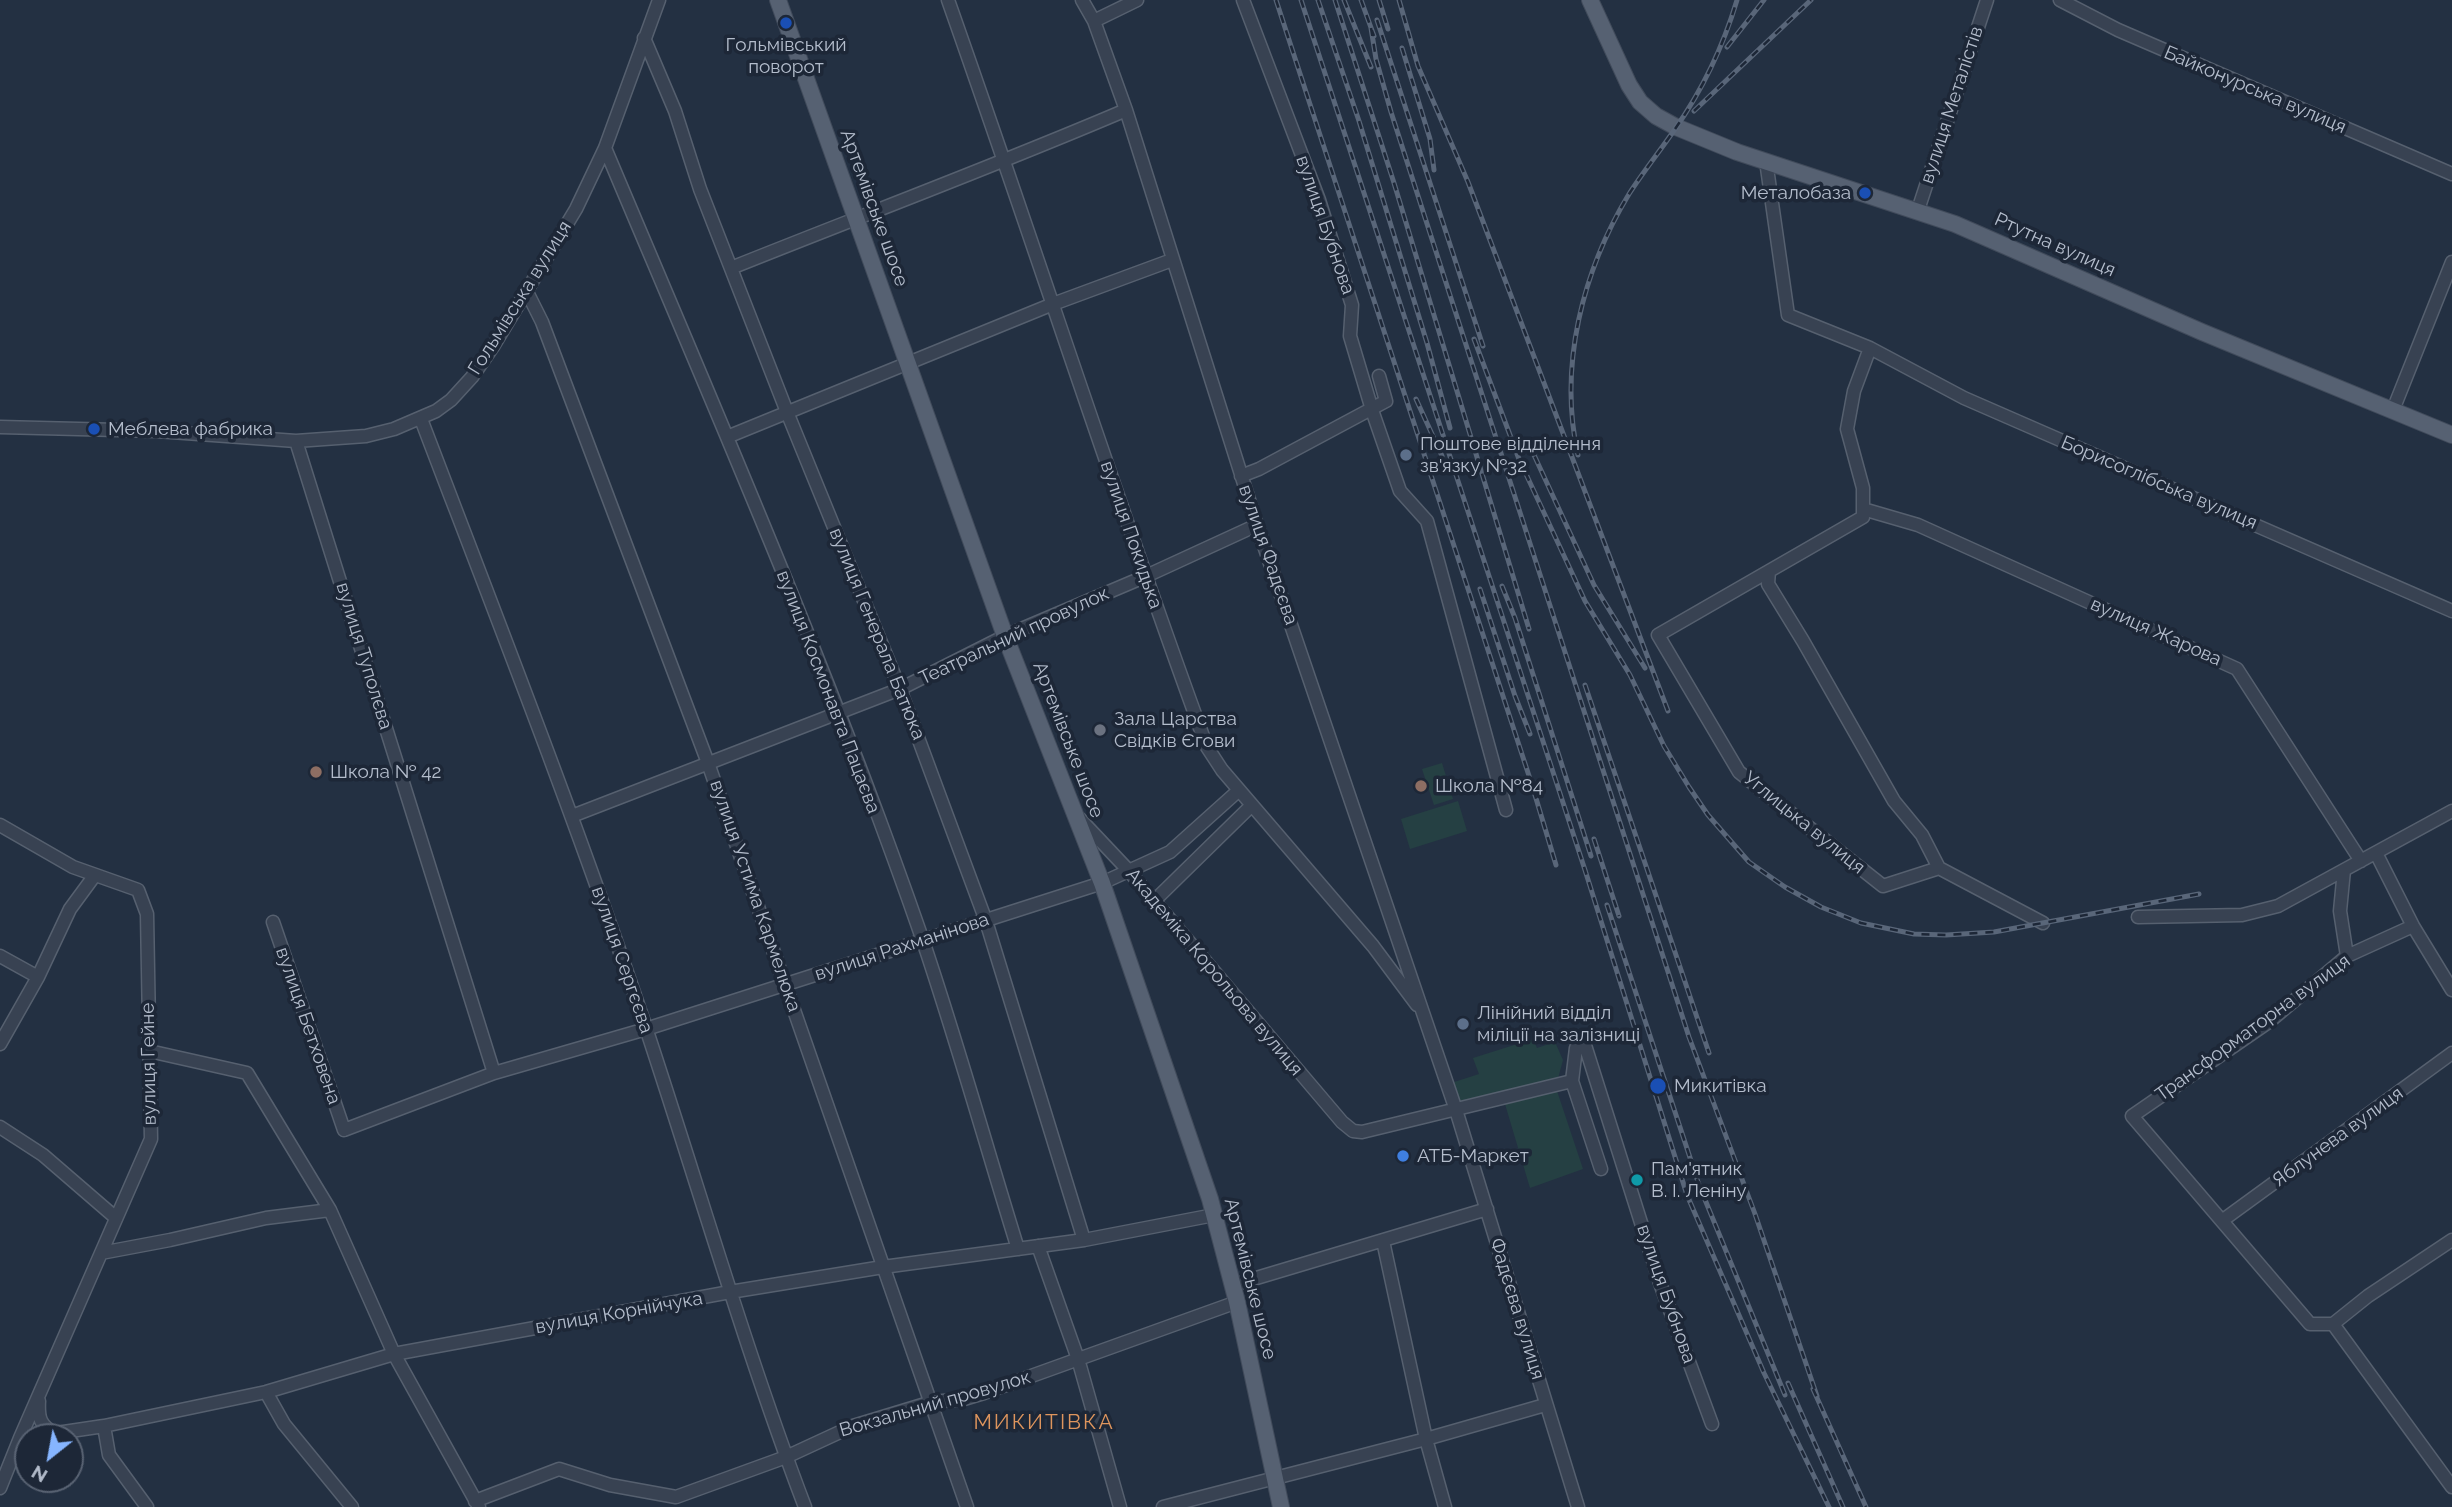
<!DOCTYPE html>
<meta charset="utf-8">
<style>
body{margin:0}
#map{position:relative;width:2452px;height:1507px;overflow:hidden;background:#233042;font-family:Raleway,sans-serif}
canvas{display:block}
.north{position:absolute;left:14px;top:1423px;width:70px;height:70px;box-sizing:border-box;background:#1d2737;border:2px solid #596373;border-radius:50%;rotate:211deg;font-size:19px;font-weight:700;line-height:28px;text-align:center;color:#b4bdcc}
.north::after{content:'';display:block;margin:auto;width:24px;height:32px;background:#86b5ff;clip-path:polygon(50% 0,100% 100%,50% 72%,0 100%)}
</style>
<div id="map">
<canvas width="2452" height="1507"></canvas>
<div class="north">N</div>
</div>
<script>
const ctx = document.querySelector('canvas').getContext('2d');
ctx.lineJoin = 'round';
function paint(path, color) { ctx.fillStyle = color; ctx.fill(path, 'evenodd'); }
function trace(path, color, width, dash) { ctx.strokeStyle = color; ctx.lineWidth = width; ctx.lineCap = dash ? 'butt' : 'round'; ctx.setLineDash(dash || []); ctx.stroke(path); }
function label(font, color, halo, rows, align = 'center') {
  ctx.font = font + ' Raleway,sans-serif'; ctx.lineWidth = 7; ctx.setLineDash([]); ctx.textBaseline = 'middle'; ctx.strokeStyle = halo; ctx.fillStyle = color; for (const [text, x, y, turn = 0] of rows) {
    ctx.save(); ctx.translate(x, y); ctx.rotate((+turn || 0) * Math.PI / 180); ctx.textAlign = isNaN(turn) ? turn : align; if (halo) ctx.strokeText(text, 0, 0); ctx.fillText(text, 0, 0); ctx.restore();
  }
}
paint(new Path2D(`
 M 1442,763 L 1453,799 L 1434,805 L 1422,769 Z
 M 1458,801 L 1467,831 L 1410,849 L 1401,819 Z
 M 1533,1039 L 1537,1048 L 1555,1042 L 1563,1060 L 1556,1086 L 1456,1110 L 1448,1084 L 1479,1074 L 1473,1058 Z
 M 1557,1091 L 1583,1169 L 1530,1188 L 1505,1104 Z`), '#254043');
const minor = new Path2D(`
 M 948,0 C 1036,249 1116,500 1207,747 L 1222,770 L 1373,946 L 1417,1005
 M 1082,0 L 1094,21 L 1126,110 L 1257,525 L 1456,1110 L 1578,1507
 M 1243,0 L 1319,200 L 1352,305 L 1350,336 L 1373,413 L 1400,491 L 1427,521 L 1506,810
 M 2060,0 L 2118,30 L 2452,174
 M 1094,21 L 1137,0
 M 644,38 L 675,111 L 700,189 L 787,412 L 900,689 L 986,921 L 1084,1240
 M 605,148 C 715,409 829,670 922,938 C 957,1041 986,1146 1018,1249
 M 1766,161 L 1788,315 L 1870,348 L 1964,398 L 2452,611
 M 1918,210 L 1987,0
 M 731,268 C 863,215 995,166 1126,110
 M 527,292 L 542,322 L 708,763 L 967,1507
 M 1870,348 L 1854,391 L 1847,429 L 1863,488 L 1863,517 L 1658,635 L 1739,772 L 1883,886 L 1939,868 L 2043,923
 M 2393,410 L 2452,262
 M 421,419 C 498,621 577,823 646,1028 C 699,1188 745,1349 805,1507
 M 0,427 L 157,431 L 296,441 L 366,436 L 394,429 L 436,411 L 451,400 L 472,377 L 494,345 L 576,209 L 605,148 L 659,0
 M 727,437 L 1053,304 L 1172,260
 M 296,441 L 494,1073
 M 1241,476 L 1259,469 L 1386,401 L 1379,376
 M 1863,509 L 1918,525 L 2237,669 L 2361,861
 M 1769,571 L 1768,584 L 1803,641 L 1894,801 L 1922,835 L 1939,868
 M 572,816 L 900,689 L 1005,636 L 1144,577 L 1257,525
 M 1079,818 L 1129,871 L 1342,1122 L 1353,1131 L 1362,1132 L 1572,1081 L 1576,1048 L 1584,1042 L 1661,1286 L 1712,1424
 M 0,825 L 73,867 L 138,890 L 147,914 L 151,1139 L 20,1438 L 0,1488
 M 2376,853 L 2413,926 L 2452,990
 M 2344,870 L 2340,911 L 2347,956
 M 1154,901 L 1251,806
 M 2138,917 L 2242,915 L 2278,906 L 2452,811
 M 273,922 L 344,1130 L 494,1073 L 646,1029 L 1102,883 L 1170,852 L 1238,791
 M 2413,926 L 2347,956 L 2270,1021 L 2132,1116 L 2310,1324 L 2333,1324 L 2452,1487
 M 0,956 L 38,977
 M 0,1044 L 38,977 L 70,909 L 95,875
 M 149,1051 L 247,1073 L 330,1210 L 394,1354 L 479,1507
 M 1572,1081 L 1601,1169
 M 0,1127 L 43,1155 L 116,1218
 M 2223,1220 L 2452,1053
 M 1383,1241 L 1426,1439 L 1445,1507
 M 1038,1246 L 1078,1359 L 1120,1507
 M 101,1253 L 170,1240 L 266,1218 L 330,1210
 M 1233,1285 L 1487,1209
 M 2333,1324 L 2368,1296 L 2452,1240
 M 266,1392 L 284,1424 L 352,1507
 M 39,1401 C 38,1418 40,1426 56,1434
 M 104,1426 L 109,1455 L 147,1507
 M 30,1437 L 104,1426 L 266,1392 L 394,1354 L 730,1292 L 883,1267 L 1084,1240 L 1214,1215
 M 475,1501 L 559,1469 L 610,1485 L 676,1497 L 786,1457 L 853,1426 L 932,1402 L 964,1399 L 984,1393 L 1237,1302
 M 1163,1507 L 1426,1439 L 1545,1405`);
const major = new Path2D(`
 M 778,0 L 1005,636 L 1102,883 L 1210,1199 L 1237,1302 L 1281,1507
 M 1590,0 L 1629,85 L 1640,102 L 1656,116 L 1676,127 L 1737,152 L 1955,224 L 2202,332 L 2452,435`);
trace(minor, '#56606f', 15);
trace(major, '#414b5b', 18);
trace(minor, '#384252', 12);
trace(major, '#566172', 16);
const rail = new Path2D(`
 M 1276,0 L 1532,785 L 1556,865
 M 1301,0 L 1585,870 L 1687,1195 L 1764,1373 L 1829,1507
 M 1318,0 L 1359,121 L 1427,343 L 1450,428
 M 1335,0 L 1394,183 L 1529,629
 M 1344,0 L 1371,67
 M 1361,0 L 1374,36
 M 1379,0 L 1388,29
 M 1399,0 L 1418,66 L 1468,182 L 1668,711
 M 1377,20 L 1483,346
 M 1371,28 L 1376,59 L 1391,112 L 1689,1037 L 1755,1214 L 1817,1396
 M 1727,47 L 1764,0
 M 1402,48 L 1430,139 L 1434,170
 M 1694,111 L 1811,0
 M 1474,339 L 1519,459 L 1585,601 L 1630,675 L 1664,746 L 1689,787 L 1708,815 L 1749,862 L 1785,887 L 1821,907 L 1861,923 L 1914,934 L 1946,935 L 1994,932 L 2199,894
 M 1416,399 L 1442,456
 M 1528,442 L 1594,585 L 1645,668
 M 1578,455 C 1558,366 1583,270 1629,194 C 1643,172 1660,151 1675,129 C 1703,89 1723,47 1737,0
 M 1502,586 L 1515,618 L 1591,856
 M 1480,589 L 1515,696 L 1530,734
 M 1585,685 L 1709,1053
 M 1594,839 L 1619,916
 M 1607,905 L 1699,1185 L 1785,1395
 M 1788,1383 L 1843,1507
 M 1813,1389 L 1866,1507`);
trace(rail, '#596679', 5);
trace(rail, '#1d2737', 2.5, [8]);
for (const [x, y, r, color] of [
 [786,23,7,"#1a4fb4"],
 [1865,193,7,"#1a4fb4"],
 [94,429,7,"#1a4fb4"],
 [1406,455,7,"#5c6f8a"],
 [1100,730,7,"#6b7280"],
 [316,772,7,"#8d6e63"],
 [1421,786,7,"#8d6e63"],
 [1463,1024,7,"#5c6f8a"],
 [1658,1086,9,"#1a4fb4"],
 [1403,1156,7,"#3f7fe0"],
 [1637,1180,7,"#0f9aa8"]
]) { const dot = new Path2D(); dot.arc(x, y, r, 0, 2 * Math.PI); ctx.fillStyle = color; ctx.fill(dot); trace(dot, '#1d2737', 2.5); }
label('19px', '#b4bdcc', '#1d2737', [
 ["Гольмівський",786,45,"center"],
 ["поворот",786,67,"center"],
 ["Металобаза",1851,193,"right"],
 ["Меблева фабрика",108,429],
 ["Поштове відділення",1420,444],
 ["зв'язку №32",1420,466],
 ["Зала Царства",1114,719],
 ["Свідків Єгови",1114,741],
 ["Школа № 42",330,772],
 ["Школа №84",1435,786],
 ["Лінійний відділ",1477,1013],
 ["міліції на залізниці",1477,1035],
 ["Микитівка",1674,1086],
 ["АТБ-Маркет",1417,1156],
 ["Пам'ятник",1651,1169],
 ["В. І. Леніну",1651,1191]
], 'left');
label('19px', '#b4bdcc', '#1d2737', [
 ["Байконурська вулиця",2255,90,23],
 ["вулиця Металістів",1952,105,-72],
 ["Артемівське шосе",874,208,70],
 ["вулиця Бубнова",1325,225,71],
 ["Ртутна вулиця",2055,245,24],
 ["Гольмівська вулиця",520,298,-58],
 ["Борисоглібська вулиця",2159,483,23],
 ["вулиця Покидька",1131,535,71],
 ["вулиця Фадєєва",1268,555,71],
 ["вулиця Жарова",2156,632,24],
 ["вулиця Генерала Батюка",877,634,68],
 ["Театральний провулок",1014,636,-25],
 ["вулиця Туполєва",364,656,73],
 ["вулиця Космонавта Пацаєва",828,692,69],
 ["Артемівське шосе",1068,740,69],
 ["Углицька вулиця",1804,823,39],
 ["вулиця Устима Кармелюка",755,896,71],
 ["вулиця Рахманінова",902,947,-18],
 ["вулиця Сергєєва",622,960,71],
 ["Академіка Корольова вулиця",1214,972,50],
 ["вулиця Бетховена",308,1026,71],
 ["Трансформаторна вулиця",2253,1028,-36],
 ["вулиця Гейне",149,1064,-91],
 ["Яблунева вулиця",2338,1137,-36],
 ["Артемівське шосе",1250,1279,76],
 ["вулиця Бубнова",1666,1294,71],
 ["Фадєєва вулиця",1517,1309,73],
 ["вулиця Корнійчука",619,1313,-10],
 ["Вокзальний провулок",935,1404,-16]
]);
ctx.letterSpacing = '2px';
label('21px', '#de955d', '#1d2737', [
 ["МИКИТІВКА",1044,1423]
]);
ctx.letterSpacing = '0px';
</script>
